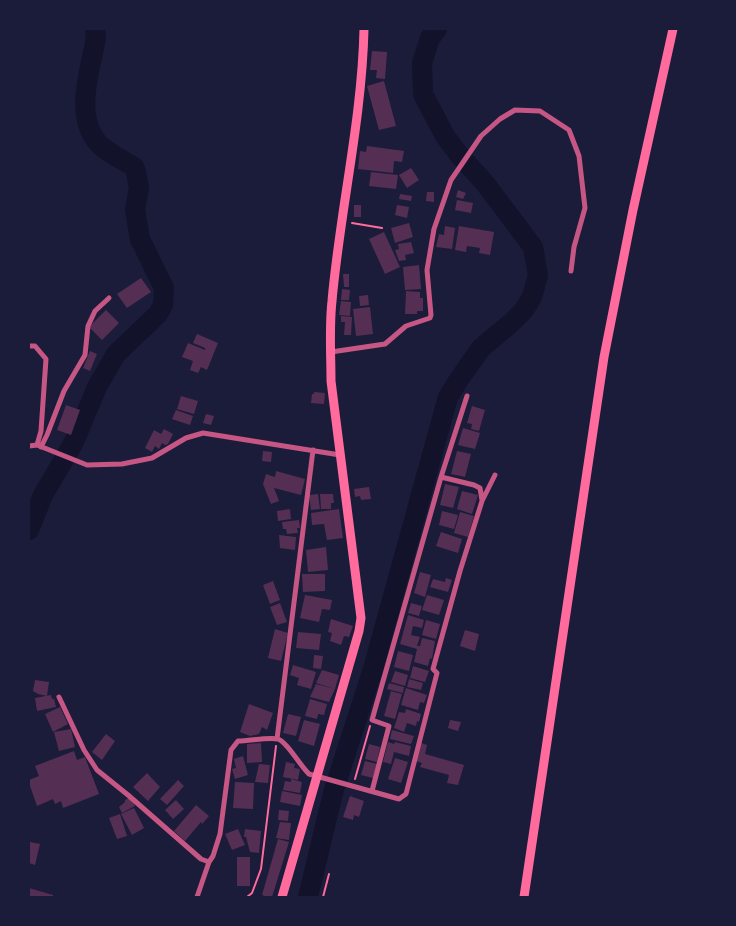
<!DOCTYPE html>
<style>
body{margin:0}
#map{position:relative;width:736px;height:926px;overflow:hidden;background:#1b1b3a;font-family:Cabin,sans-serif}
canvas{display:block}
.frame{position:absolute;inset:0;border:30px solid #1b1b3a;pointer-events:none}
</style>
<div id="map">
<canvas width="736" height="926"></canvas>
<div class="frame"></div>
</div>
<script>
const ctx = document.querySelector('canvas').getContext('2d');
ctx.lineJoin = 'round';
function trace(path, color, width, dash) { ctx.strokeStyle = color; ctx.lineWidth = width; ctx.lineCap = dash ? 'butt' : 'round'; ctx.setLineDash(dash || []); ctx.stroke(path); }
function paint(path, color) { ctx.fillStyle = color; ctx.fill(path, 'evenodd'); }
trace(new Path2D(`
 M 29,530 L 43,495 L 74,442 L 97,387 L 116,354 L 158,314 L 163,305 L 164,288 L 140,239 L 135,210 L 139,188 L 136,172 L 134,167 C 123,160 107,153 98,143 C 74,115 90,71 96,38 L 95,29
 M 308,897 L 333,793 L 373,669 L 448,397 L 458,381 L 481,348 L 510,324 L 524,310 L 532,297 L 538,275 L 533,247 L 484,182 L 460,156 L 445,136 L 423,94 L 422,63 L 430,38 L 437,29`), '#12122b', 20);
paint(new Path2D(`
 M 372,51 L 387,52 L 385,79 L 376,78 L 377,70 L 370,70 Z
 M 384,81 L 396,126 L 379,130 L 367,86 Z
 M 367,146 L 404,151 L 402,162 L 394,161 L 393,173 L 358,169 L 360,151 L 366,152 Z
 M 411,168 L 419,180 L 407,188 L 399,175 Z
 M 371,172 L 398,175 L 396,189 L 369,186 Z
 M 458,190 L 466,193 L 463,199 L 456,197 Z
 M 427,192 L 434,192 L 434,202 L 426,201 Z
 M 400,194 L 412,196 L 411,201 L 399,199 Z
 M 457,200 L 473,203 L 471,213 L 455,210 Z
 M 354,205 L 361,205 L 361,217 L 354,217 Z
 M 397,205 L 409,207 L 407,218 L 395,215 Z
 M 409,223 L 413,237 L 395,243 L 391,228 Z
 M 445,226 L 455,228 L 452,249 L 436,247 L 439,234 L 444,235 Z
 M 459,226 L 494,232 L 490,255 L 479,253 L 480,248 L 467,246 L 466,252 L 455,250 Z
 M 384,232 L 400,267 L 385,274 L 369,239 Z
 M 411,242 L 414,253 L 405,255 L 406,260 L 399,261 L 395,250 L 399,249 L 398,244 Z
 M 419,265 L 421,289 L 405,290 L 403,267 Z
 M 343,274 L 349,274 L 349,287 L 344,287 Z
 M 141,278 L 151,292 L 127,308 L 117,294 Z
 M 342,289 L 350,290 L 349,300 L 341,300 Z
 M 406,291 L 420,292 L 420,298 L 423,298 L 423,311 L 417,311 L 417,314 L 405,314 Z
 M 368,295 L 369,305 L 360,306 L 359,296 Z
 M 341,301 L 351,302 L 350,316 L 339,315 Z
 M 370,307 L 373,334 L 356,336 L 353,309 Z
 M 106,310 L 119,323 L 102,340 L 89,327 Z
 M 341,316 L 352,317 L 351,335 L 344,335 L 345,322 L 341,322 Z
 M 197,334 L 218,343 L 207,370 L 201,367 L 198,373 L 190,370 L 193,361 L 182,357 L 188,343 L 205,350 L 205,348 L 193,343 Z
 M 90,351 L 97,354 L 90,371 L 83,368 Z
 M 314,392 L 325,393 L 324,404 L 311,403 L 312,394 L 314,394 Z
 M 181,396 L 198,401 L 194,414 L 177,409 Z
 M 66,405 L 80,410 L 71,435 L 57,430 Z
 M 472,406 L 485,410 L 479,431 L 471,429 L 472,424 L 467,423 Z
 M 176,410 L 193,416 L 190,425 L 172,419 Z
 M 206,414 L 214,416 L 211,425 L 203,423 Z
 M 463,428 L 480,433 L 475,449 L 458,445 Z
 M 164,429 L 173,434 L 168,444 L 165,445 L 162,443 L 159,449 L 155,446 L 152,452 L 145,448 L 154,430 L 161,434 Z
 M 263,451 L 272,452 L 271,462 L 262,461 Z
 M 457,451 L 471,454 L 465,477 L 451,474 Z
 M 276,471 L 305,479 L 301,495 L 274,488 L 279,501 L 271,504 L 263,484 L 266,474 L 275,477 Z
 M 445,484 L 459,487 L 453,508 L 440,505 Z
 M 369,487 L 371,499 L 361,500 L 360,496 L 355,497 L 354,489 Z
 M 462,491 L 478,495 L 472,514 L 457,509 Z
 M 318,494 L 320,509 L 311,510 L 309,495 Z
 M 320,494 L 333,494 L 334,503 L 331,503 L 331,509 L 321,509 Z
 M 290,509 L 291,519 L 278,521 L 277,511 Z
 M 339,509 L 343,538 L 327,540 L 324,524 L 312,525 L 311,513 Z
 M 442,511 L 458,515 L 454,529 L 439,525 Z
 M 460,512 L 474,516 L 468,537 L 454,533 Z
 M 299,520 L 300,528 L 297,528 L 298,533 L 287,534 L 286,529 L 283,529 L 282,522 Z
 M 441,532 L 462,539 L 458,553 L 436,546 Z
 M 279,535 L 296,537 L 295,550 L 280,548 Z
 M 326,547 L 328,570 L 308,572 L 306,550 Z
 M 420,572 L 431,575 L 425,597 L 414,593 Z
 M 302,574 L 325,574 L 325,591 L 303,592 Z
 M 446,578 L 452,580 L 448,592 L 430,587 L 433,579 L 445,582 Z
 M 273,581 L 280,600 L 270,604 L 263,585 Z
 M 305,595 L 332,600 L 330,610 L 322,609 L 319,622 L 300,618 Z
 M 427,595 L 444,600 L 439,615 L 422,610 Z
 M 280,603 L 287,622 L 277,625 L 270,607 Z
 M 411,603 L 422,606 L 419,616 L 408,613 Z
 M 408,615 L 424,620 L 422,628 L 413,626 L 411,635 L 420,637 L 417,646 L 420,646 L 422,638 L 435,641 L 432,659 L 430,658 L 428,666 L 414,662 L 417,649 L 400,644 Z
 M 331,619 L 353,626 L 349,637 L 344,636 L 341,645 L 330,641 L 332,633 L 328,632 Z
 M 426,620 L 440,624 L 436,639 L 422,635 Z
 M 275,629 L 288,633 L 281,661 L 268,658 Z
 M 465,630 L 479,634 L 475,651 L 460,646 Z
 M 298,632 L 321,634 L 319,650 L 296,648 Z
 M 398,651 L 413,655 L 409,671 L 394,667 Z
 M 314,655 L 323,656 L 321,669 L 313,668 Z
 M 293,665 L 316,672 L 311,689 L 297,685 L 299,678 L 290,675 Z
 M 413,666 L 429,671 L 425,682 L 410,678 Z
 M 322,670 L 339,675 L 335,689 L 316,683 Z
 M 395,671 L 408,675 L 405,686 L 391,682 Z
 M 409,679 L 423,683 L 421,690 L 407,687 Z
 M 35,680 L 49,682 L 47,696 L 38,694 L 33,691 Z
 M 389,683 L 404,687 L 403,693 L 387,689 Z
 M 316,684 L 335,689 L 329,702 L 310,697 Z
 M 406,688 L 427,695 L 424,703 L 420,702 L 418,710 L 401,705 Z
 M 391,691 L 402,694 L 395,719 L 384,716 Z
 M 51,695 L 52,699 L 54,699 L 56,707 L 37,711 L 35,698 Z
 M 310,699 L 327,704 L 324,715 L 318,714 L 317,719 L 305,716 Z
 M 249,704 L 273,713 L 267,730 L 262,727 L 259,734 L 250,736 L 240,732 Z
 M 60,707 L 68,724 L 53,732 L 45,714 Z
 M 406,709 L 421,714 L 419,722 L 417,721 L 416,726 L 407,723 L 404,732 L 394,728 L 399,712 L 405,713 Z
 M 288,714 L 301,717 L 296,736 L 283,733 Z
 M 304,720 L 320,724 L 314,746 L 298,741 Z
 M 450,720 L 461,722 L 458,731 L 448,728 Z
 M 71,729 L 75,747 L 59,751 L 54,732 Z
 M 392,730 L 414,736 L 411,744 L 390,739 Z
 M 106,734 L 115,741 L 102,760 L 92,752 Z
 M 388,742 L 394,744 L 395,742 L 411,746 L 409,756 L 394,752 L 391,764 L 383,762 Z
 M 261,743 L 262,762 L 247,763 L 247,744 Z
 M 421,743 L 427,745 L 425,754 L 464,765 L 458,785 L 447,783 L 449,775 L 420,767 L 422,763 L 416,761 Z
 M 369,744 L 380,747 L 377,762 L 365,759 Z
 M 74,751 L 77,760 L 85,757 L 99,794 L 63,808 L 61,801 L 55,804 L 53,799 L 37,806 L 29,783 L 29,780 L 39,776 L 35,766 Z
 M 243,756 L 248,775 L 235,779 L 232,769 L 236,768 L 234,759 Z
 M 395,758 L 408,762 L 401,783 L 388,779 Z
 M 365,761 L 377,764 L 373,778 L 361,775 Z
 M 286,762 L 295,764 L 294,768 L 300,769 L 298,780 L 283,777 Z
 M 259,764 L 270,765 L 268,783 L 255,782 Z
 M 147,773 L 160,787 L 148,801 L 133,787 Z
 M 291,779 L 302,782 L 300,793 L 283,790 L 285,781 L 291,782 Z
 M 178,780 L 184,786 L 167,805 L 160,799 Z
 M 235,782 L 254,783 L 253,809 L 233,808 Z
 M 282,791 L 302,795 L 300,806 L 280,802 Z
 M 350,796 L 364,801 L 359,817 L 354,815 L 353,820 L 343,817 Z
 M 131,797 L 135,806 L 122,813 L 119,807 L 125,802 L 125,800 Z
 M 176,800 L 184,809 L 173,819 L 165,810 Z
 M 196,805 L 209,816 L 202,824 L 201,822 L 185,841 L 174,831 Z
 M 134,808 L 144,828 L 132,835 L 121,814 Z
 M 279,810 L 289,811 L 288,821 L 278,820 Z
 M 120,814 L 127,836 L 117,839 L 109,818 Z
 M 280,822 L 291,823 L 289,840 L 276,838 Z
 M 238,829 L 245,845 L 232,850 L 225,834 Z
 M 245,829 L 261,831 L 259,853 L 250,852 L 246,837 L 244,837 Z
 M 278,839 L 289,842 L 272,897 L 268,897 L 262,895 Z
 M 30,842 L 40,844 L 35,865 L 29,863 Z
 M 237,857 L 250,857 L 250,886 L 237,886 Z
 M 29,888 L 53,895 L 53,897 L 29,897 Z`), '#542f53');
trace(new Path2D(`
 M 352,223 L 382,228
 M 355,779 L 370,726
 M 247,897 L 252,893 L 261,869 L 276,746
 M 323,897 L 329,874`), '#ff6b9d', 2);
trace(new Path2D(`
 M 29,346 L 35,346 L 46,359 L 41,431 L 37,445
 M 331,352 L 385,344 L 406,326 L 430,318 L 431,315 L 427,270 L 434,229 L 451,180 L 481,136 L 500,119 L 515,110 L 540,111 L 569,130 L 579,156 L 585,208 L 574,247 L 571,271
 M 29,446 L 37,445 L 87,465 L 122,464 L 152,458 L 186,438 L 203,433 L 340,455
 M 41,447 L 47,435 L 64,391 L 85,355 L 88,326 L 95,311 L 109,298
 M 441,477 L 474,485 L 480,488 L 482,500
 M 59,697 L 84,750 L 97,770 L 128,795 L 201,859 L 209,862
 M 277,739 L 313,450
 M 372,791 L 389,726 L 372,720 L 441,477 L 467,396
 M 197,897 L 209,862 L 213,856 L 220,834 L 231,750 L 238,741 C 249,741 269,737 278,739 C 287,742 301,767 309,774 L 399,799 L 406,794 L 437,673 L 433,669 L 460,571 L 482,501 L 495,475`), '#c65784', 5);
trace(new Path2D(`
 M 282,897 L 359,631 L 361,618 L 331,381 C 331,355 329,328 332,301 C 340,210 362,120 364,29
 M 524,897 L 604,357 L 633,210 L 673,29`), '#ff6b9d', 9);
</script>
